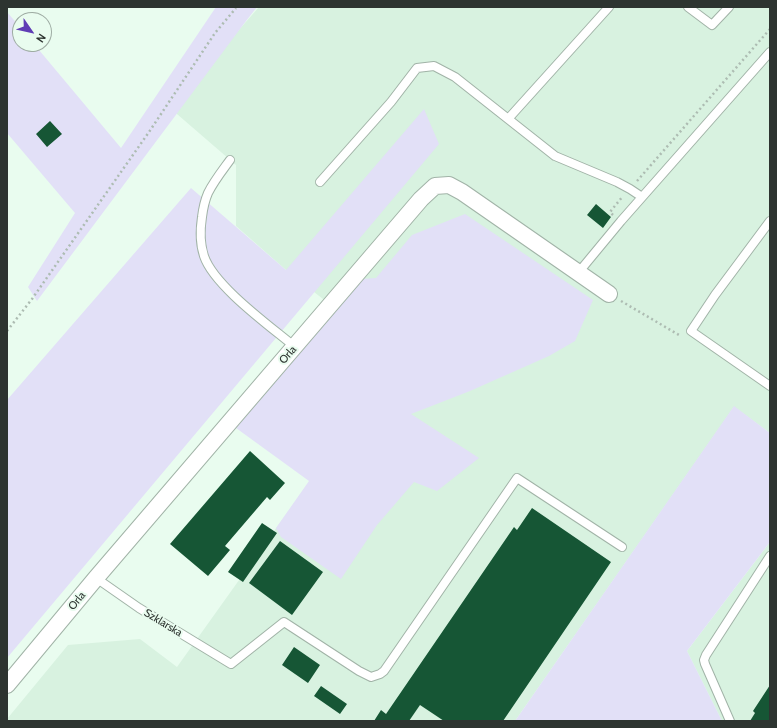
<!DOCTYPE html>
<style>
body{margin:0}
#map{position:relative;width:777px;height:728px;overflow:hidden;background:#e9fcef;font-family:Cabin,sans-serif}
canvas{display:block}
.frame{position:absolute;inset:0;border:8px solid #2d3430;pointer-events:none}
.north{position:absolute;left:12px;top:12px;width:40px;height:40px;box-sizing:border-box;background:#e9fcef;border:1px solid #9eaca3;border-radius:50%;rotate:124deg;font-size:11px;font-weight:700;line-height:16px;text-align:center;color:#2d3430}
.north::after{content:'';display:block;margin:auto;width:14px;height:18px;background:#5f3db5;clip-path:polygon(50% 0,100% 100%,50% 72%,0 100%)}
</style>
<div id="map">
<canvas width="777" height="728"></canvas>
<div class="frame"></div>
<div class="north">N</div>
</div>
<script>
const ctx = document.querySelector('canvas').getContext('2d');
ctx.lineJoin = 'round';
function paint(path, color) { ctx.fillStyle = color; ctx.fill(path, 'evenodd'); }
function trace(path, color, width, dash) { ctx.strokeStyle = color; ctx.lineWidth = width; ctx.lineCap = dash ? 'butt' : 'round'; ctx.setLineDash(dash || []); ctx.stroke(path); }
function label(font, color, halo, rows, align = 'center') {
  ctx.font = font + ' Cabin,sans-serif'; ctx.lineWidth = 4; ctx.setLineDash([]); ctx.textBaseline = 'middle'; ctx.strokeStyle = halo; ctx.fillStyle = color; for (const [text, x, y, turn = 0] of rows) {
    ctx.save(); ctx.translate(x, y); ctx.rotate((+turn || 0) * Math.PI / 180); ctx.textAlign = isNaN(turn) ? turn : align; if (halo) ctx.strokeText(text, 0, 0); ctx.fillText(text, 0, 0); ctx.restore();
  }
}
paint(new Path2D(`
 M 259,7 L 770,7 L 770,433 L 734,407 L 515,721 L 7,721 L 7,719 L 68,645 L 140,639 L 177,667 L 309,482 L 351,321 L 286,270 L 236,226 L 236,165 L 170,108 Z
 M 770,542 L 770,721 L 722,721 L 687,651 Z`), '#d8f2e0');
paint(new Path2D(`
 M 216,7 L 257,7 L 246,21 L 37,301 L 28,287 L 75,213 L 7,133 L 7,12 L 20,27 L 20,44 L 34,44 L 121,148 Z
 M 424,109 L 439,144 L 7,658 L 7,400 L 191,188 L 286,270 Z
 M 465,214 L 593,300 L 575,341 L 549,356 L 470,391 L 411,414 L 479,458 L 437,491 L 414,482 L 377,525 L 341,579 L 281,537 L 276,528 L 309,481 L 236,428 L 361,279 L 376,278 L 412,235 Z
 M 734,406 L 770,433 L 770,542 L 687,651 L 722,721 L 515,721 Z`), '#e2e0f7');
paint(new Path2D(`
 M 50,121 L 62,134 L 47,147 L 36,134 Z
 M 596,204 L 611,217 L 603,228 L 587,215 Z
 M 250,451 L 285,483 L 270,500 L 267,497 L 225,546 L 230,550 L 208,576 L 170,544 Z
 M 532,508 L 611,562 L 503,721 L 444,721 L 420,705 L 409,721 L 374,721 L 381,710 L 386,714 L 514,527 L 517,530 Z
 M 262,523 L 277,533 L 243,582 L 228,572 Z
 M 280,541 L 323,572 L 292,615 L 249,583 Z
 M 294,647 L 320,665 L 308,683 L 282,665 Z
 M 770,685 L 770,721 L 750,721 L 755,713 L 753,711 Z
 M 321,686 L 347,704 L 340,714 L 314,696 Z`), '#165635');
const lane = new Path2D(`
 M 688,7 L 712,25 L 729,7
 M 508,119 L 609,7
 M 230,160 C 222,171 214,181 208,193 C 205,200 203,209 202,217 C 200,230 200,244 204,256 C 214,286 270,326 295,347
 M 320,182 L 391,102 L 417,68 L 434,66 L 455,77 L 555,156 L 617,182 L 630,189 L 642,197
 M 770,221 L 715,295 L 691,331 L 770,386
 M 578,273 L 621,221 L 770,52
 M 96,578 L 139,608 L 231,664 L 284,622 L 359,671 L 371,677 L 380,674 L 384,671 L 517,478 L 622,547
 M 730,721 L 705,664 L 704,660 L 706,655 L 770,556`);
const street = new Path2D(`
 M 7,685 L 96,578 L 421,199 L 435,186 L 449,185 L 462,192 L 609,294`);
trace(lane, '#a1b3a7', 10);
trace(street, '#a1b3a7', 18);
trace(new Path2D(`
 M 637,181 L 770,29
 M 613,215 L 610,212 L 623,196
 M 621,301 L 679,335 L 681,334
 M 7,331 L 32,299 L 149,132 L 215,33 L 236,8`), '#adbcb2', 2.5, [2, 3]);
trace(lane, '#fff', 8);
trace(street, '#fff', 16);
label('11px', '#2d3430', '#e9fcef', [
 ["Orla",288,355,-49],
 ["Orla",77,601,-50],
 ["Szklarska",163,623,31]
]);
</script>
